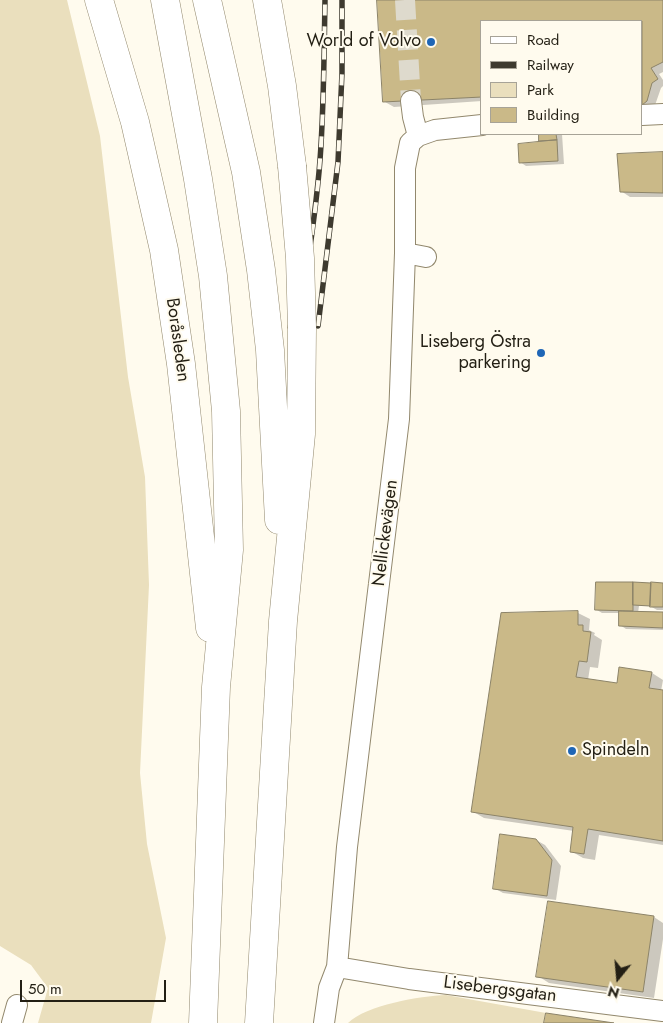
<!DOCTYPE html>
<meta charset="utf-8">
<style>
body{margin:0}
#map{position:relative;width:663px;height:1023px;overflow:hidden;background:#fffbee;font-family:Jost,sans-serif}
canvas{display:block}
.legend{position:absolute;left:480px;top:20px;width:162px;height:115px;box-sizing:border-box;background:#fffbee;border:1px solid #a7a397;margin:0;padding:6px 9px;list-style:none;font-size:15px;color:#231f14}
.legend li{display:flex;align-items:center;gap:10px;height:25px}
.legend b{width:25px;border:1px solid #a7a397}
.north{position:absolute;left:593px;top:953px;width:50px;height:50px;-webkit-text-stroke:4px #fffbee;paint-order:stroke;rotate:197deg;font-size:14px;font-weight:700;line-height:20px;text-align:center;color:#231f14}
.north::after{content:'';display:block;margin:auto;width:18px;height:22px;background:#231f14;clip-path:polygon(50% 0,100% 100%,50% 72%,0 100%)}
.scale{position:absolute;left:20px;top:980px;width:146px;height:22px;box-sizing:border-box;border:2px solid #231f14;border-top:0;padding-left:6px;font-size:15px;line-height:18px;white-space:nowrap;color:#231f14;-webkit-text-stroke:4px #fffbee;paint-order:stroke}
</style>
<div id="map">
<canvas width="663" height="1023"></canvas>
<ul class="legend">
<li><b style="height:6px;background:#fff"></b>Road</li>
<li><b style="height:6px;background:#3e3a2f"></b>Railway</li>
<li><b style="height:14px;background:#eadfbd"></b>Park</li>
<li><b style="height:14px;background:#cab988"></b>Building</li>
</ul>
<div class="north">N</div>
<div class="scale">50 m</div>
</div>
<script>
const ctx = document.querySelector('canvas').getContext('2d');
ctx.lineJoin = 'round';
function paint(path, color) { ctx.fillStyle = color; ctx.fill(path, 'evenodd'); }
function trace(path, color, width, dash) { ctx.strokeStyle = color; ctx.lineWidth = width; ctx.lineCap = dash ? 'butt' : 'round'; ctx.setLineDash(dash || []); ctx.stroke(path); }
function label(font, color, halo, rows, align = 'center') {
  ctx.font = font + ' Jost,sans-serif'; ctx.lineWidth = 4; ctx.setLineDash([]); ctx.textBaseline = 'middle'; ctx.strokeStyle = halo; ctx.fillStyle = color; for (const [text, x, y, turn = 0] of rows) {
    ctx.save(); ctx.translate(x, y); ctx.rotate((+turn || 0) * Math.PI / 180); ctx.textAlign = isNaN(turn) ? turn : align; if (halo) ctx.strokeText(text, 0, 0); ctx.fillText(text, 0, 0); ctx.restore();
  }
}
paint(new Path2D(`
 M 0,0 L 67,0 L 100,136 L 128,377 L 145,477 L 149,585 L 140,773 L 147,844 L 166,938 L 151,1023 L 38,1023 L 48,988 L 31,965 L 0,946 Z
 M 446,995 L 546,1013 L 544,1023 L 348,1023 C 366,1005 420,996 446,995 Z`), '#eadfbd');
paint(new Path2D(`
 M 379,0 L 663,0 L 663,72 L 659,74 L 663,80 L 663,86 L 661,88 L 654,108 L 642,109 L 642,21 L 482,21 L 482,101 L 394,107 L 385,102 Z
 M 540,134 L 562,134 L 564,164 L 526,166 L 520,162 L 540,143 Z
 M 663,153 L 663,197 L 630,197 L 621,191 Z
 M 663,584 L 663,610 L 657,610 L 650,606 L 639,606 L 638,613 L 663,613 L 663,630 L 626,629 L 620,625 L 620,613 L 602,613 L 597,610 Z
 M 578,613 L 590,619 L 589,630 L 595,633 L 594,635 L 602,640 L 598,668 L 590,667 L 588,680 L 618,685 L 652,673 L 663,680 L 661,691 L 663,691 L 663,845 L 599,835 L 595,860 L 583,858 L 571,851 L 574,831 L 484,818 L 472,811 L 502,614 Z
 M 536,840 L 545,845 L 561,866 L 556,900 L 503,893 L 494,888 Z
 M 654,917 L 663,923 L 663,939 L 654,998 L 549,983 L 538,976 Z`), '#0003');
const building = new Path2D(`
 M 377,0 L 663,0 L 663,62 L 651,68 L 658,79 L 652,83 L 647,101 L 642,105 L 642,21 L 482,21 L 482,97 L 383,102 Z
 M 539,134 L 556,134 L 557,140 L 539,141 Z
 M 557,140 L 558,161 L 519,163 L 518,144 Z
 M 663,152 L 663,193 L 620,192 L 617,154 Z
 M 596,582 L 633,582 L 633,611 L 595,610 Z
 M 633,582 L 651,583 L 650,606 L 633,605 Z
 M 651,582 L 663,583 L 663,607 L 650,607 Z
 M 578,611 L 578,625 L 583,625 L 583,631 L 591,632 L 587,662 L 579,661 L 576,677 L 617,683 L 619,667 L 652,672 L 649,688 L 663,690 L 663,841 L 588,829 L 584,854 L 570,852 L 573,827 L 471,812 L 501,613 Z
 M 619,611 L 663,612 L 663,628 L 619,626 Z
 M 500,834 L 536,839 L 552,860 L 547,896 L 493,889 Z
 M 548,901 L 654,916 L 643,992 L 536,977 Z
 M 546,1013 L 614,1023 L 544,1023 Z`);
paint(building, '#cab988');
trace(building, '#8c8368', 1);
trace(new Path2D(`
 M 405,0 L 411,101`), '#dedacd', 20, [20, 10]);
const minor = new Path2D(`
 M 411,101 L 413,117 L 418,136
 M 642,115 L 663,114
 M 405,253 L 426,257
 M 337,967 L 409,979 L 663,1011
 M 12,1023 L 17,1005
 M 324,1023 L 329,988 L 337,967 L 347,847 L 399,419 L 405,253 L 405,168 L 410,143 L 418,136 L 435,130 L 482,125`);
const highway = new Path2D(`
 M 99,0 L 135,122 L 164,250 L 181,364 L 210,628
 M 165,0 L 198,179 L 213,276 L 226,411 L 229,550 L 216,687 L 203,1023
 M 207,0 L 246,172 L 261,270 L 270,350 L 279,520
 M 267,0 L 282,86 L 292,166
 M 259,1023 L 283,621 L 301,434 L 302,328`);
trace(minor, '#92886d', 22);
trace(highway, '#92886d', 29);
trace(minor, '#fff', 20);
trace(highway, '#fff', 28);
const rail = new Path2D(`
 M 299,322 C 307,268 316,214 320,160 C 324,107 324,53 325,0
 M 318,326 L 338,162 L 342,73 L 342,0`);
trace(rail, '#3e3a2f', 5.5);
trace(rail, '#fffbee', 4, [11]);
const highwayBridge = new Path2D(`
 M 292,166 L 300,258 L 302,328`);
trace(highwayBridge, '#92886d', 29, []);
trace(highwayBridge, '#fff', 28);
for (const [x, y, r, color] of [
 [431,42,5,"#1f66b6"],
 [541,353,5,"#1f66b6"],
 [572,751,5,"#1f66b6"]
]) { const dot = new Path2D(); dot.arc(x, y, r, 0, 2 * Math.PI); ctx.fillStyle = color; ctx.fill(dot); trace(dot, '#fffbee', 2); }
label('18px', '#231f14', '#fffbee', [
 ["World of Volvo",421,42],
 ["Liseberg Östra",531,343],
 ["parkering",531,364],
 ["Spindeln",582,751,"left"]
], 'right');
label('18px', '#231f14', '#fffbee', [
 ["Boråsleden",177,340,82],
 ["Nellickevägen",386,533,-83],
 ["Lisebergsgatan",500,990,7]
]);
</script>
